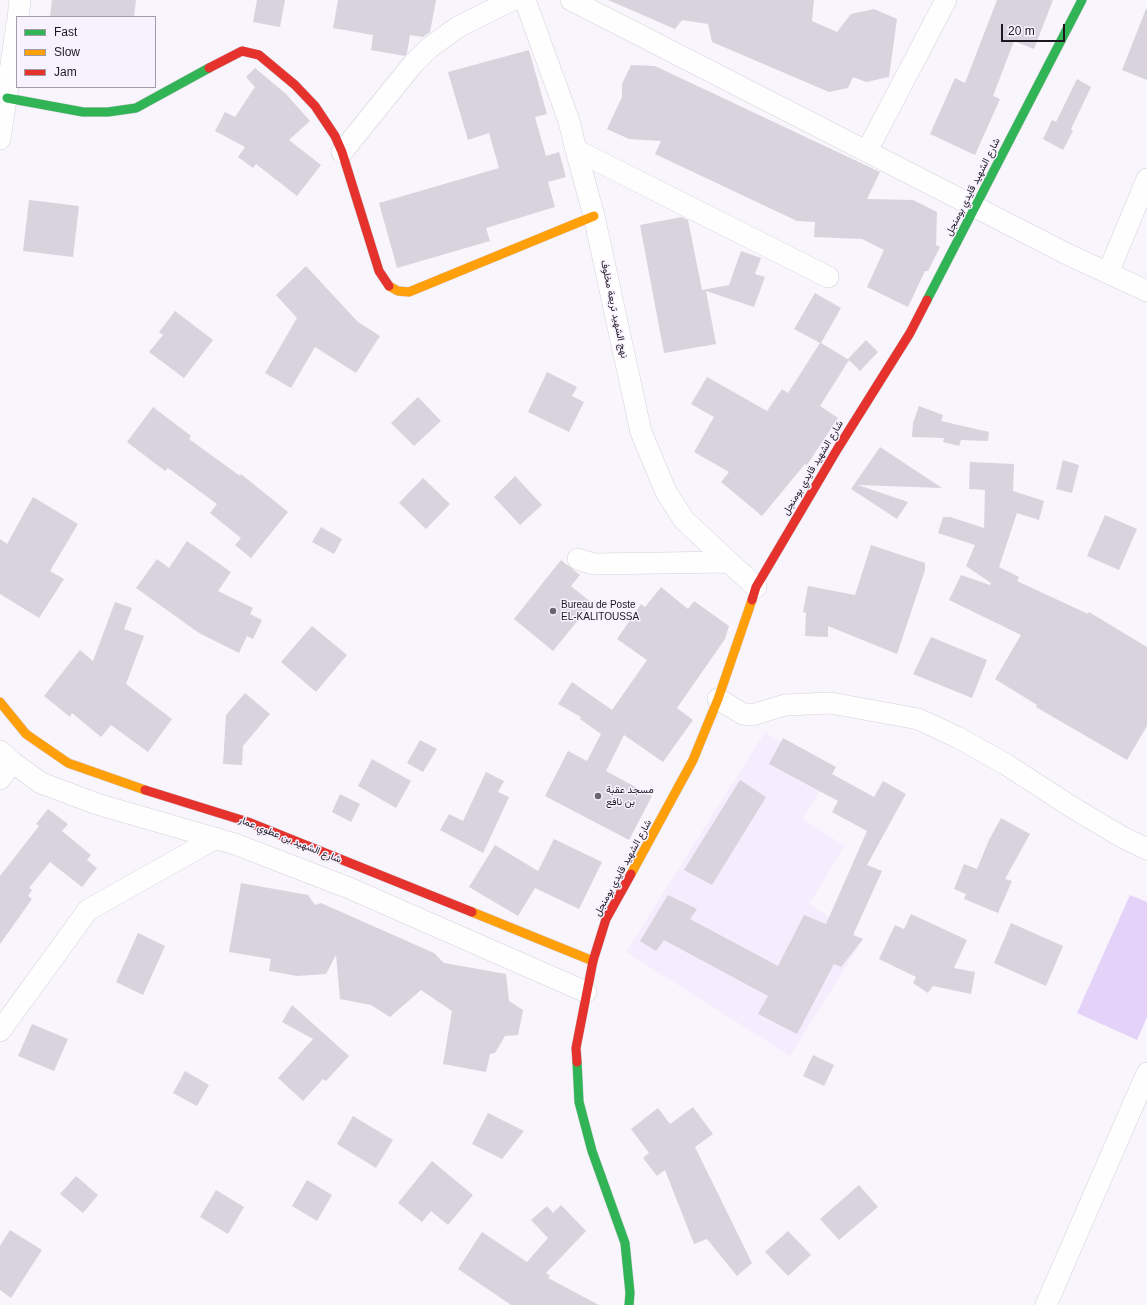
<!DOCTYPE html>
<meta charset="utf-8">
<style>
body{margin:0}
#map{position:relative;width:1147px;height:1305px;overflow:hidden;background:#f8f5fc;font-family:Arial,sans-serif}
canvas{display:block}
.legend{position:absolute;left:16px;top:16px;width:140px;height:72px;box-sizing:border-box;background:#f8f2ff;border:1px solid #a09ba7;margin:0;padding:5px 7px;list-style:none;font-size:12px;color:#1d1822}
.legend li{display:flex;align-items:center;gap:8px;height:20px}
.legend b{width:20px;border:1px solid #a09ba7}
.scale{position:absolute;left:1001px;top:24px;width:64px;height:18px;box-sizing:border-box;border:2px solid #1d1822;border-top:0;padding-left:5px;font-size:12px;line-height:14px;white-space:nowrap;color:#1d1822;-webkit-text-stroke:3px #f8f2ff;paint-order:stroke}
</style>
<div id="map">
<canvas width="1147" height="1305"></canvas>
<ul class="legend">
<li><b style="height:5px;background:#30b455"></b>Fast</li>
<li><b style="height:5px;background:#ff9f0a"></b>Slow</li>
<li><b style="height:5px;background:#e5322d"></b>Jam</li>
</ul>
<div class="scale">20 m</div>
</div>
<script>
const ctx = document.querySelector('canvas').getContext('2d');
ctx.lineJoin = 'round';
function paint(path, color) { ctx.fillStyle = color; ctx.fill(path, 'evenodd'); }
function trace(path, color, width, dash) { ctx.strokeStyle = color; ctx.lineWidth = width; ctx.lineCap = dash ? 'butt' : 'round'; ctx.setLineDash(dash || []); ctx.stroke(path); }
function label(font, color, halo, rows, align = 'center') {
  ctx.font = font + ' Arial,Vazirmatn,sans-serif'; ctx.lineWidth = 3; ctx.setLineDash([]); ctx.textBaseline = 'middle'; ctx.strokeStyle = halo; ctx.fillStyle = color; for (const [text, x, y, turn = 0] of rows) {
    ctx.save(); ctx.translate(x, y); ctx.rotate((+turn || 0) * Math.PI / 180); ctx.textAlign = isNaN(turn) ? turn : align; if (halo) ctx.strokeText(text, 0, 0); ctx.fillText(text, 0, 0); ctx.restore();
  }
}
paint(new Path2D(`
 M 765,732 L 831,774 L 803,819 L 845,846 L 809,904 L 863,939 L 790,1056 L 626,952 Z`), '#f5edfd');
paint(new Path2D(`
 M 1130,895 L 1147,902 L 1147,1017 L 1137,1040 L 1077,1013 Z`), '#e5d2f9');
paint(new Path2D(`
 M 52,0 L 136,0 L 134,17 L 50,17 Z
 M 257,0 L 285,0 L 280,27 L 253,22 Z
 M 338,0 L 436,0 L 430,32 L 423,37 L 410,35 L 407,53 L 405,56 L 371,50 L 373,35 L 333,28 Z
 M 608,0 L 814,0 L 812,21 L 837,32 L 851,14 L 874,9 L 897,19 L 889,77 L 866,82 L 853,77 L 848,88 L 829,92 L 712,42 L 708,24 L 682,20 L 675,29 Z
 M 997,0 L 1053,0 L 1034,49 L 1014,41 L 993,96 L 1000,99 L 975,155 L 930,134 L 955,78 L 965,83 Z
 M 1146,9 L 1147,9 L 1147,80 L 1122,70 Z
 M 529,50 L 547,114 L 535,117 L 546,156 L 559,152 L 566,177 L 548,182 L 555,207 L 486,228 L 490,241 L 397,268 L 379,203 L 499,168 L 489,133 L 468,140 L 448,72 Z
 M 631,65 L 655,66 L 880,172 L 867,199 L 913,200 L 937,212 L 936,245 L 940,247 L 928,271 L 925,271 L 908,307 L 867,287 L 884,250 L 862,239 L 814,237 L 815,222 L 797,221 L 655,154 L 661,141 L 629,139 L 607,129 L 622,97 L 622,84 Z
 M 255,68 L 286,94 L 310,121 L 289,140 L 321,165 L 297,196 L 256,164 L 253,168 L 238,157 L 245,147 L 215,131 L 225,112 L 235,117 L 255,87 L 246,77 Z
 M 1077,79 L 1091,87 L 1071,129 L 1073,131 L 1063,150 L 1043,139 L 1052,120 L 1056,122 Z
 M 29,200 L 79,206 L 73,257 L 23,251 Z
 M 682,217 L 688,220 L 702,290 L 729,285 L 741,251 L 761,258 L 755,274 L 765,277 L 754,307 L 706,291 L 716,344 L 664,353 L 640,225 Z
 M 306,266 L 358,322 L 380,336 L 356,373 L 315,347 L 291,388 L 265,373 L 297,318 L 276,295 Z
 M 815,293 L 841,308 L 821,343 L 849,360 L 820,406 L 838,418 L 807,465 L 805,464 L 762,516 L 721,482 L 729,472 L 694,452 L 714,417 L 691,404 L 707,377 L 767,411 L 782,389 L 788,393 L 820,343 L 794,329 Z
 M 175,311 L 213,340 L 184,378 L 149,352 L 163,335 L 159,332 Z
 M 866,340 L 878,352 L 860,371 L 848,359 Z
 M 547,372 L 577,387 L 572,396 L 584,402 L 569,432 L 528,412 Z
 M 418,397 L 441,421 L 414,446 L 391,423 Z
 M 919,406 L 943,415 L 941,421 L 989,432 L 988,441 L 961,440 L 959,446 L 943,442 L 944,438 L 912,437 L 913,423 Z
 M 153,407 L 191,436 L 189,439 L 240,476 L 241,474 L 288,512 L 251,558 L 235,545 L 241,538 L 210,513 L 217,504 L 168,468 L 165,471 L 127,442 Z
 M 880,447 L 942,488 L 858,485 L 908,502 L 897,519 L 851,489 Z
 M 1063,460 L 1079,465 L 1072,493 L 1056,489 Z
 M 970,462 L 1014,464 L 1013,491 L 1044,501 L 1039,520 L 1017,513 L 999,567 L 1019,577 L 1017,581 L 1088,614 L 1089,612 L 1147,647 L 1147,726 L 1127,760 L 1036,707 L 1037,705 L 995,679 L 1021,635 L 949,600 L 961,575 L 990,585 L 991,583 L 966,566 L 975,545 L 938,533 L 943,517 L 950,517 L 984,528 L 985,490 L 969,489 Z
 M 515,476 L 542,505 L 520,525 L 494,497 Z
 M 423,478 L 450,504 L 426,529 L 399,503 Z
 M 33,497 L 78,524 L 50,571 L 64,579 L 39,618 L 0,594 L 0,539 L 7,544 Z
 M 1105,515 L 1137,529 L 1119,570 L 1087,556 Z
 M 321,527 L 342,539 L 334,554 L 312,542 Z
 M 187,541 L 231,572 L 218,591 L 253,608 L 250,614 L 262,620 L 253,639 L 247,636 L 239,653 L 199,633 L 136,588 L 157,559 L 169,568 Z
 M 871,545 L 925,563 L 925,570 L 897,654 L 828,626 L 828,637 L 805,636 L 806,613 L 803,612 L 808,586 L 855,595 Z
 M 561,560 L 580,575 L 571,586 L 592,603 L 553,651 L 514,619 Z
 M 661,587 L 688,609 L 694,601 L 729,626 L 725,639 L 677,708 L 693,720 L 663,762 L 624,735 L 606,771 L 652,796 L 629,840 L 545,796 L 568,751 L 587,761 L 601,734 L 580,719 L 581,717 L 558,704 L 572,682 L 612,710 L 647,660 L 617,639 L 641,604 L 645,607 Z
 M 115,602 L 132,608 L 124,629 L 144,636 L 126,684 L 172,719 L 148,752 L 111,725 L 101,737 L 72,713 L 70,717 L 44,696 L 80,650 L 93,661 Z
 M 312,626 L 347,655 L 316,692 L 281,662 Z
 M 931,637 L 987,660 L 972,698 L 913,674 Z
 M 245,693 L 270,714 L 243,746 L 242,765 L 223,764 L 226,715 Z
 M 783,738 L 836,767 L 832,774 L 874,797 L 883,781 L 906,794 L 867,865 L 882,871 L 853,935 L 863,939 L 841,967 L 834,964 L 797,1034 L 758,1014 L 768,996 L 664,940 L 656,951 L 640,941 L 668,895 L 697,909 L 690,919 L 778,966 L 804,915 L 826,924 L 867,831 L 832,812 L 838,801 L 769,764 Z
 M 420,740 L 437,749 L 423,772 L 407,763 Z
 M 372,759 L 411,781 L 396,808 L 358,786 Z
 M 486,772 L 504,781 L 498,792 L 509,797 L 483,853 L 440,830 L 449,814 L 463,821 Z
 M 740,780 L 766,797 L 712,885 L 684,870 Z
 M 340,794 L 360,804 L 351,822 L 332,812 Z
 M 48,809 L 68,824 L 62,831 L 91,855 L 87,860 L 97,868 L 82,887 L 50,862 L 29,888 L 32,890 L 28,896 L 32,899 L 0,944 L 0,876 L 39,826 L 36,824 Z
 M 1001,818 L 1030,834 L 1005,879 L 1012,881 L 998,913 L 964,899 L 966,894 L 954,889 L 964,864 L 977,869 L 989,840 Z
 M 554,839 L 602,862 L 579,909 L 535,888 L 518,916 L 469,887 L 495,845 L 538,871 Z
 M 241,883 L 308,895 L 315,905 L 321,903 L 434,953 L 444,963 L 506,974 L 509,1001 L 523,1010 L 518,1035 L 505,1036 L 495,1053 L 490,1054 L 486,1072 L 443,1064 L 452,1011 L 421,990 L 390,1017 L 371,1005 L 340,999 L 336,955 L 326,974 L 297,976 L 269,971 L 271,959 L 229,952 Z
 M 911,914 L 967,940 L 954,968 L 975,972 L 971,994 L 933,986 L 928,993 L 913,983 L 916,977 L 879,959 L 895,925 L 904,929 Z
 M 1011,923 L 1063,946 L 1046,986 L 994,963 Z
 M 138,933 L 165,946 L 143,995 L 116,982 Z
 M 292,1005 L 349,1056 L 326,1081 L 323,1079 L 303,1101 L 278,1078 L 313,1039 L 282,1022 Z
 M 32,1024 L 68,1039 L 54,1071 L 18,1056 Z
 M 813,1055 L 834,1065 L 824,1086 L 803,1076 Z
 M 185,1071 L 209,1085 L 197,1106 L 173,1093 Z
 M 693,1107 L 713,1134 L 695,1147 L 752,1263 L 737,1276 L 707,1239 L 694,1244 L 665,1170 L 657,1176 L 643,1158 L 649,1153 L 631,1129 L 658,1108 L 670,1124 Z
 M 488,1113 L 524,1131 L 502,1159 L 472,1144 Z
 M 353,1116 L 393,1140 L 376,1168 L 337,1144 Z
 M 432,1161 L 473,1195 L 448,1225 L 431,1211 L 422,1222 L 398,1203 Z
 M 76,1176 L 98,1195 L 83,1213 L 60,1194 Z
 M 307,1180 L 332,1195 L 317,1221 L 292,1206 Z
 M 859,1185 L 878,1207 L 839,1240 L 820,1219 Z
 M 216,1190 L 244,1207 L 228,1234 L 200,1217 Z
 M 561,1205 L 586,1231 L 546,1273 L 550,1276 L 548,1278 L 599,1305 L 511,1305 L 458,1269 L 482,1232 L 527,1262 L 548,1238 L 531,1220 L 547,1206 L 553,1213 Z
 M 10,1230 L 42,1250 L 11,1298 L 0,1290 L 0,1246 Z
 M 788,1231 L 811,1255 L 788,1276 L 765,1252 Z`), '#d8d3dd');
const street = new Path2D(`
 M 525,0 L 569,121 L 576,150 L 594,216 L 641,432 L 666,492 L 684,520 L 756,587
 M 571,0 L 1067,254 L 1147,291
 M 18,17 L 20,0
 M 0,139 L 17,24
 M 576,150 L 828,277
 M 867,151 L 946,0
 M 342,152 L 413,64 L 429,48 L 458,27 L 512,0
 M 1108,273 L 1147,179
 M 578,559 L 593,564 L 728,562
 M 718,699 L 743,714 L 752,715 L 785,705 L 831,703 L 918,719 L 957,737 L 1007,765 L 1070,806 L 1122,837 L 1147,849
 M 0,751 L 12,762 L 41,783 L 97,804 L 235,844 L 349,888 L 586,992
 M 0,779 L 12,762
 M 0,1031 L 88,910 L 216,838
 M 1046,1305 L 1147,1073`);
const fast = new Path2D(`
 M 7,98 L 83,112 L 108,112 L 136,108 L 209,68
 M 927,300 L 1082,0
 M 577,1062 L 579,1102 L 592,1151 L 625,1243 L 630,1293 L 629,1305`);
const slow = new Path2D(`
 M 389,286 L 398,291 L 409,292 L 594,216
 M 0,702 L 26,734 L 68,763 L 145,790
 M 631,874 L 693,760 L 718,699 L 752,600
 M 472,912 L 593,961`);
const jam = new Path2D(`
 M 209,68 L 242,51 L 259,55 L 295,85 L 315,106 L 335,136 L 342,152 L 379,271 L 389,286
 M 752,600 L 756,587 L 838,448 L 910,333 L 927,300
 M 145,790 L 248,822 L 472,912
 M 577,1062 L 576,1048 L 593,961 L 606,919 L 631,874`);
trace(street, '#d5d1d9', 22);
trace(fast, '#d5d1d9', 10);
trace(slow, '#d5d1d9', 10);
trace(jam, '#d5d1d9', 10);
trace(street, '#fefeff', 21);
trace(fast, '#30b455', 9);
trace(slow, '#ff9f0a', 9);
trace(jam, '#e5322d', 9);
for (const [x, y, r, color] of [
 [553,611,4,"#6a656e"],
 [598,796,4,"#6a656e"]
]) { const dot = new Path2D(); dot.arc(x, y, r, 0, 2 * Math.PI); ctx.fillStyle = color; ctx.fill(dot); trace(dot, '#f8f2ff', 1.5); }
label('10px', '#1d1822', '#f8f2ff', [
 ["شارع الشهيد قايدي بومنجل",973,187,-63],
 ["نهج الشهيد تريعة مخلوف",614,309,78],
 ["شارع الشهيد قايدي بومنجل",813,468,-59],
 ["شارع الشهيد بن عطوي عمار",290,840,22],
 ["شارع الشهيد قايدي بومنجل",623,868,-61]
]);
label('10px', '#1d1822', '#f8f2ff', [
 ["Bureau de Poste",561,605],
 ["EL-KALITOUSSA",561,617],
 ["مسجد عقبة",606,790],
 ["بن نافع",606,802]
], 'left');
</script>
